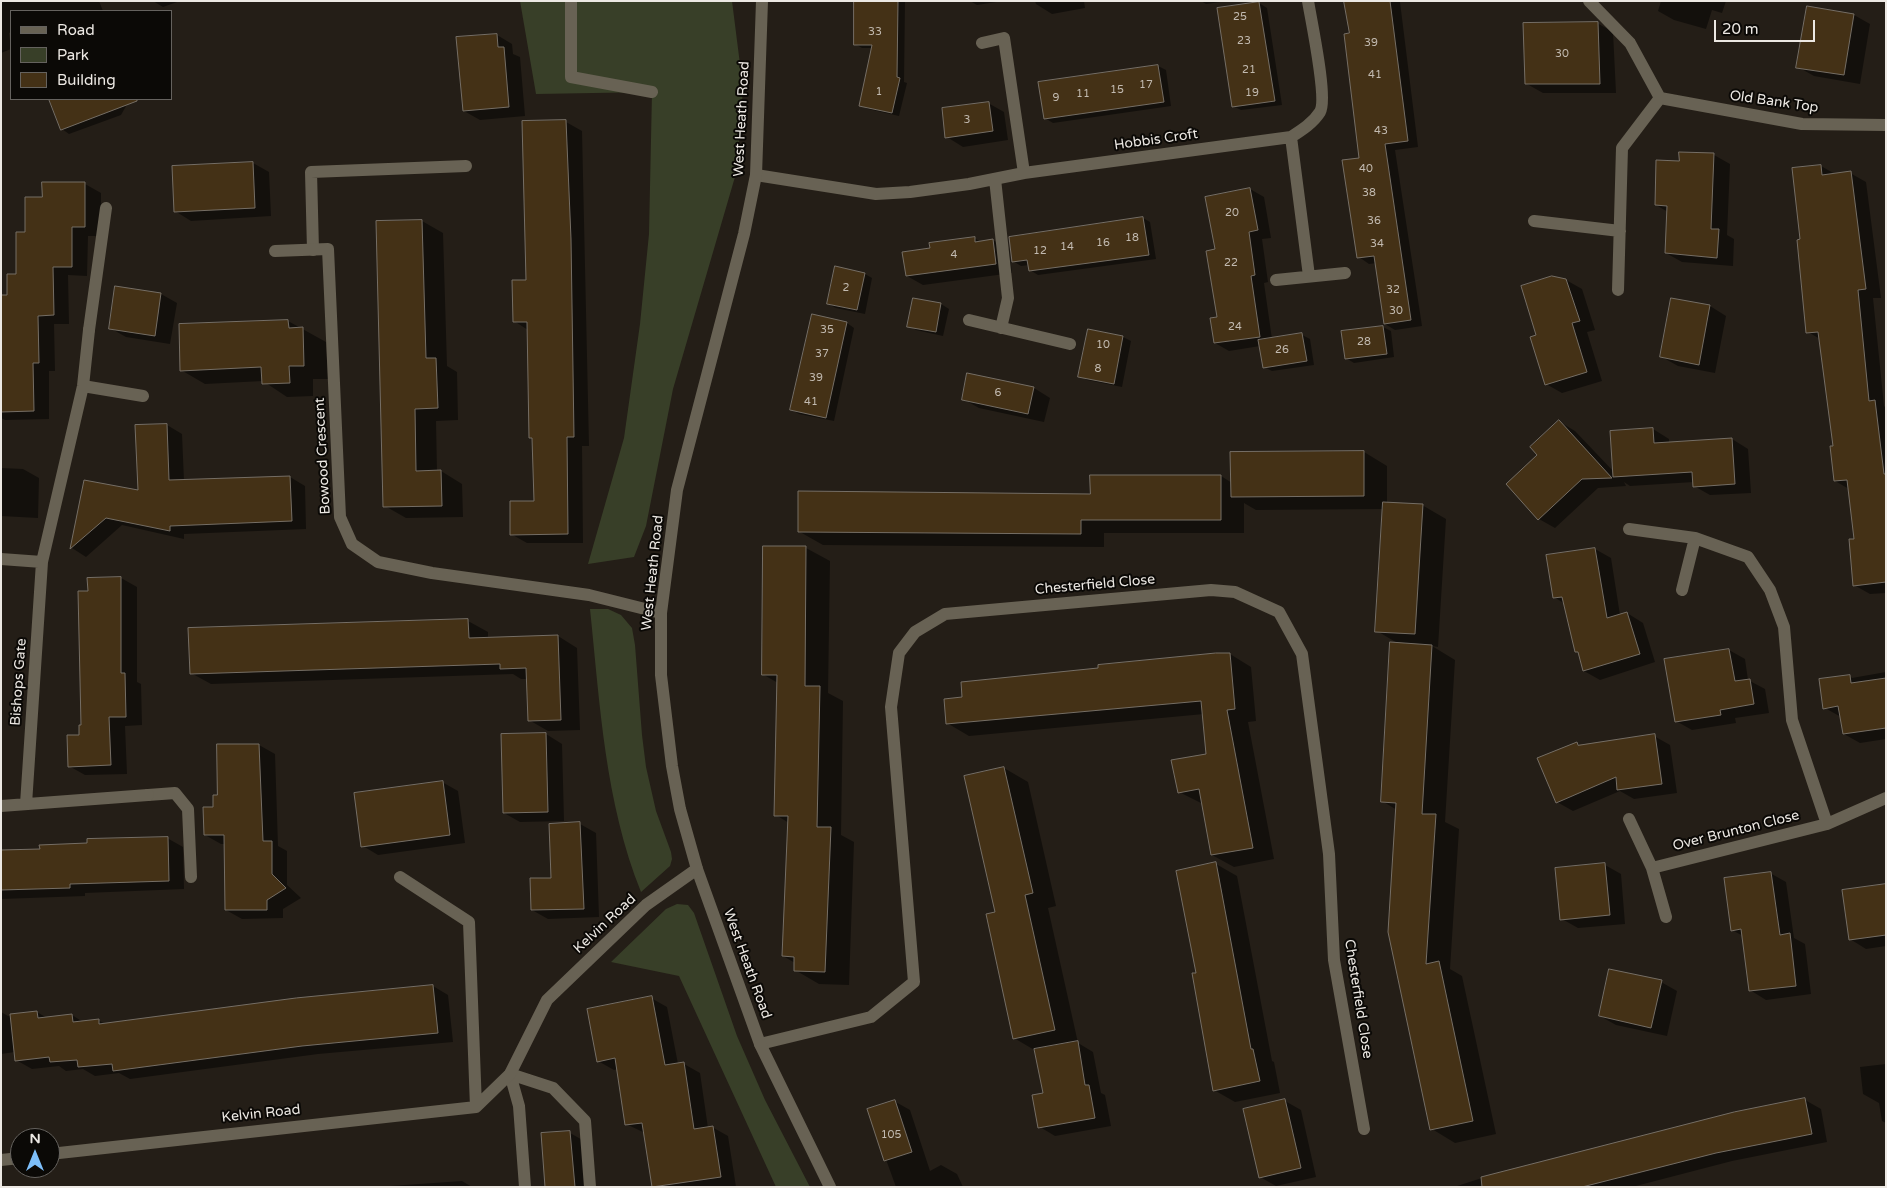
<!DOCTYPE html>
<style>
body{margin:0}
#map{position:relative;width:1887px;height:1188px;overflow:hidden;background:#241e17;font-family:"Varela Round",sans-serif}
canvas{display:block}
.frame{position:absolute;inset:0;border:2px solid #ece8e3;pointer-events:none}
.legend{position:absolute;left:10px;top:10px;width:162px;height:90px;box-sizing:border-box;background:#0b0906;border:1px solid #65625e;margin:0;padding:6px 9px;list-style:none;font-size:15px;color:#ece8e3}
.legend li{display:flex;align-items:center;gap:10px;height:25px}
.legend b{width:25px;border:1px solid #65625e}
.north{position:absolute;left:10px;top:1128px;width:50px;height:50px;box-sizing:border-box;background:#0b0906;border:1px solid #65625e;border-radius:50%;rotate:0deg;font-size:14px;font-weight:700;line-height:20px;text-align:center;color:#ece8e3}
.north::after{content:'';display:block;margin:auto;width:18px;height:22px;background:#7dbef9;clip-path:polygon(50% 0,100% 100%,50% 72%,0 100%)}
.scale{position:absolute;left:1714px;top:20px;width:101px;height:22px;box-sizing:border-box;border:2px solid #ece8e3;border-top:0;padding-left:6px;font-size:15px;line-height:18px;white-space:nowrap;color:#ece8e3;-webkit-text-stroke:4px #0b0906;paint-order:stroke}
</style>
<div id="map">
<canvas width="1887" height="1188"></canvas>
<div class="frame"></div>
<ul class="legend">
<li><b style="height:6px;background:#686254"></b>Road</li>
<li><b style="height:14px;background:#383f28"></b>Park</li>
<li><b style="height:14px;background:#443116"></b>Building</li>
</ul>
<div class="north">N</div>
<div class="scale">20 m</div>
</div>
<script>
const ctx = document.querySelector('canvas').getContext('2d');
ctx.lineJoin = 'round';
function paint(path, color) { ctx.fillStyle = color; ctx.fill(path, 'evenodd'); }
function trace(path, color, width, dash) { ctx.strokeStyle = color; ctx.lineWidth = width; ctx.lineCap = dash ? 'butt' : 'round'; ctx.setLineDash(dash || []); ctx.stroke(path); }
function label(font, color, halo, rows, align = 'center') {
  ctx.font = font + ' "Varela Round",sans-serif'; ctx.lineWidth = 4; ctx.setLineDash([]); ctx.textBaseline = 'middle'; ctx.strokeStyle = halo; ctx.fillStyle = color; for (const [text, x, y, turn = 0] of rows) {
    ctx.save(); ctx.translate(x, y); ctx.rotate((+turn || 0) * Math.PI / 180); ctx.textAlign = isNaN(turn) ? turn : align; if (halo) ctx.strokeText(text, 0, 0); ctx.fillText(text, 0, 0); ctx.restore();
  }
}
paint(new Path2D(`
 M 520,1 L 732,1 L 743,88 L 737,170 L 673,389 L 646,526 L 634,557 L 588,564 L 624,438 L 640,324 L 649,234 L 652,92 L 536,94 Z
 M 590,609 L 608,609 L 621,615 L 632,628 L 635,645 L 642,735 L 646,767 L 656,811 L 671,852 L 672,859 L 670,866 L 641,892 C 605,802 600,705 590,609 Z
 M 677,904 L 688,905 L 694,913 L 737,1036 L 765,1100 L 810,1187 L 776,1187 L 679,976 L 611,962 L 666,909 Z`), '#383f28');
paint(new Path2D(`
 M 1,1 L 99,1 L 103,11 L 11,11 L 11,32 L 9,33 L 11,49 L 1,53 Z
 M 153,1 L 180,1 L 163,7 Z
 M 855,1 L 905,1 L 904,82 L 907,83 L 899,116 L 868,109 L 860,105 L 873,48 L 862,48 L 855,44 Z
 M 970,1 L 1003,1 L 977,5 Z
 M 1035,1 L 1084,1 L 1085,8 L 1052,14 L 1036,4 Z
 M 1201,1 L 1228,1 L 1206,4 Z
 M 1345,1 L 1403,1 L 1400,2 L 1418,147 L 1395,150 L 1422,326 L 1395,330 L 1385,324 L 1377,263 L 1369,264 L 1359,257 L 1361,159 Z
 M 1661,1 L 1726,1 L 1722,13 L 1712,10 L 1706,29 L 1674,20 L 1658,11 Z
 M 1259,3 L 1267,8 L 1282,105 L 1241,110 L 1233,106 Z
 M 1808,7 L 1854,15 L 1870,24 L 1860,84 L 1814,76 L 1798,67 Z
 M 1597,23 L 1613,32 L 1616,93 L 1543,93 L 1527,84 Z
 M 497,35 L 512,44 L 513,54 L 520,57 L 525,116 L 480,120 L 464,111 Z
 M 1158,66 L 1166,70 L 1171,106 L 1053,123 L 1045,118 Z
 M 66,99 L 130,99 L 121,115 L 69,134 L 62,129 L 52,104 Z
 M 988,103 L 1004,112 L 1008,140 L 963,147 L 947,137 Z
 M 566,122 L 582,131 L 589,446 L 582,446 L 583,543 L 527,543 L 511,534 L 535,502 L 528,330 L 514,321 L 527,281 L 523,123 Z
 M 1714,155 L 1730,164 L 1727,235 L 1734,239 L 1733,266 L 1682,262 L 1666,253 L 1668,212 L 1656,205 L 1680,162 Z
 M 253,163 L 269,172 L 271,216 L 191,221 L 175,211 Z
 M 1821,166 L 1835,174 L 1850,173 L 1866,182 L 1881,298 L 1873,298 L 1884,406 L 1886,408 L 1886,593 L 1870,594 L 1854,585 L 1855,540 L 1849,489 L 1835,481 L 1834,447 L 1820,339 L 1808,332 L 1802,240 L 1793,170 Z
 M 85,184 L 101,193 L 101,236 L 88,236 L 87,276 L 68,275 L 69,324 L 54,324 L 55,371 L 49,371 L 49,419 L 5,420 L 1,418 L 1,297 L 9,296 L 17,276 L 26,234 L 43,198 Z
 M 1250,189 L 1264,197 L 1271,238 L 1262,239 L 1268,282 L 1264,283 L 1272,339 L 1302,335 L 1310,339 L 1314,365 L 1272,371 L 1264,367 L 1260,346 L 1229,351 L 1215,343 L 1218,318 L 1216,250 Z
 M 1143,218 L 1150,222 L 1156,259 L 1038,275 L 1030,270 L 1029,265 L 1021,266 L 1013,261 Z
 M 422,221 L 443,233 L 447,366 L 457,372 L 458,420 L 436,421 L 437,472 L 441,471 L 462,484 L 463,517 L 406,518 L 385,506 Z
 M 974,238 L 981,242 L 993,240 L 1009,249 L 1012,273 L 923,285 L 907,276 L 931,249 Z
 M 865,274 L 872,278 L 865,314 L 836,308 L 828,304 Z
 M 1566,280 L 1582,289 L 1595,330 L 1587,332 L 1602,381 L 1562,393 L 1546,384 L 1538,336 Z
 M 116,288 L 161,294 L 177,303 L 170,344 L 126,337 L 110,328 Z
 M 914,299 L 941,304 L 949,309 L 943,336 L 916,330 L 909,326 Z
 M 1672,299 L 1710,306 L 1726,316 L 1715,373 L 1678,366 L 1662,357 Z
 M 288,321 L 326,342 L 328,379 L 313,379 L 313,396 L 287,397 L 263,381 L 205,384 L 181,370 Z
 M 847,323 L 854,328 L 834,421 L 799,414 L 792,410 Z
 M 1383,327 L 1391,331 L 1394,357 L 1354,363 L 1346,358 L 1343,332 Z
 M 1089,330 L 1123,337 L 1131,341 L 1122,387 L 1087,380 L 1080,376 Z
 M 968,375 L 1034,388 L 1050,398 L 1044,422 L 979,408 L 963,399 Z
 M 1560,422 L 1575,431 L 1614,472 L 1653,429 L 1669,439 L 1669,444 L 1732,439 L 1748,449 L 1751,493 L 1710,495 L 1694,486 L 1694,482 L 1630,486 L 1624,482 L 1626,486 L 1598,488 L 1555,528 L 1539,519 L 1539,455 Z
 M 167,425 L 182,434 L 184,481 L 290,477 L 305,486 L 306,529 L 184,534 L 184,539 L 122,525 L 86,557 L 72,548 L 85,481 L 140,492 Z
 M 1364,452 L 1387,466 L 1387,503 L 1422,505 L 1446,519 L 1438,647 L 1432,646 L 1455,660 L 1445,822 L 1459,829 L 1450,969 L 1462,976 L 1496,1134 L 1455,1143 L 1432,1129 L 1397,810 L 1382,801 L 1399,644 L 1377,631 L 1384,509 L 1256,510 L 1244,503 L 1244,533 L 1104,533 L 1104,547 L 823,545 L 800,532 L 1221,476 L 1232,483 Z
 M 1,468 L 23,469 L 39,478 L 38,518 L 1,516 Z
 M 806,548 L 830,561 L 828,693 L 843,701 L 841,835 L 854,842 L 849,985 L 819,984 L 795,970 L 795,963 L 783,956 L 789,823 L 776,815 L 778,683 L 764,675 Z
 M 1595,549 L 1611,558 L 1620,615 L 1627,613 L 1643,623 L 1655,662 L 1600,680 L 1584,671 L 1580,654 L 1576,652 L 1565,604 L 1554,597 L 1547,556 Z
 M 121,578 L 137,587 L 137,682 L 141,684 L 142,725 L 125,726 L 127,774 L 85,775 L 69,766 L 83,726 L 89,592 Z
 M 468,621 L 488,632 L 488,638 L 558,636 L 577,648 L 580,730 L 548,731 L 529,720 L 528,679 L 521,679 L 513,674 L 211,684 L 191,673 Z
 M 1729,650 L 1745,659 L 1748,680 L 1765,689 L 1769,713 L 1735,718 L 1736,723 L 1692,730 L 1676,721 Z
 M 1230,654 L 1251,667 L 1256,721 L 1248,722 L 1274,859 L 1234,867 L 1212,855 L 1203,804 L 1179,792 L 1208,755 L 1204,714 L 969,736 L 947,723 Z
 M 1886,672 L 1886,739 L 1860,743 L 1844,734 L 1841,717 L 1825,708 L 1850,676 L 1852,678 Z
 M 546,734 L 562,744 L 564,821 L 520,822 L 504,813 Z
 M 1654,736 L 1670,745 L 1677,793 L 1634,799 L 1620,791 L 1573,811 L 1557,802 L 1576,744 L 1581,746 Z
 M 259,745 L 275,754 L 278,846 L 287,851 L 287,885 L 301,898 L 283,909 L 283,918 L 242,919 L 226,910 L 225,844 L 221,844 L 205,835 L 218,796 Z
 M 1004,768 L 1028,782 L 1056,906 L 1048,908 L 1078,1043 L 1093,1052 L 1101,1093 L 1105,1095 L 1111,1126 L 1055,1136 L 1040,1127 L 1044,1094 L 1036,1051 L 1014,1038 L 996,913 Z
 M 442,782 L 458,791 L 465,843 L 378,855 L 363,846 Z
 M 580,824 L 596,833 L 599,917 L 548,919 L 532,910 L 552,879 Z
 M 167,838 L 183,847 L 184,889 L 85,893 L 85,896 L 1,899 L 1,851 L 41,850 Z
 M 1216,864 L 1237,876 L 1272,1061 L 1274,1062 L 1280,1093 L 1235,1102 L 1214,1090 L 1197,974 Z
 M 1605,865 L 1621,874 L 1625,924 L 1578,928 L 1562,919 Z
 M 1770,873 L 1786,882 L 1794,938 L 1805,944 L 1811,994 L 1766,1000 L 1750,990 L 1743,936 L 1732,930 Z
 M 1886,885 L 1886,946 L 1866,949 L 1850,939 Z
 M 1661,982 L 1677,991 L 1667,1036 L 1616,1025 L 1600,1016 Z
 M 433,986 L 448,995 L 453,1042 L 318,1054 L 130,1079 L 119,1073 L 95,1076 L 83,1069 L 66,1071 L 59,1066 L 32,1069 L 16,1060 L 15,1052 L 1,1054 L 1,1012 L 8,1016 L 37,1012 L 47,1018 L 72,1015 L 83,1022 L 98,1020 L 105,1024 Z
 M 651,998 L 667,1007 L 678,1064 L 684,1064 L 700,1073 L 708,1128 L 712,1127 L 728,1136 L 736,1187 L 653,1187 L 645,1133 L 626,1124 L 618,1069 L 614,1070 L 598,1061 Z
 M 1886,1064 L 1886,1123 L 1882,1121 L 1879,1103 L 1863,1094 L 1860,1067 Z
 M 1805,1100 L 1821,1109 L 1827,1142 L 1732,1161 L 1632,1187 L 1454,1187 L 1485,1177 Z
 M 894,1101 L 910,1110 L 930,1171 L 941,1165 L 957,1174 L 963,1187 L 896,1187 L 868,1110 Z
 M 1285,1101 L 1301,1110 L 1316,1177 L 1276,1186 L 1260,1177 Z
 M 570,1133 L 586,1142 L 590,1187 L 546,1187 Z
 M 462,1181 L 472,1187 L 391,1187 L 391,1186 Z`), '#0007');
const building = new Path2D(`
 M 854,1 L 898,1 L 897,77 L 900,78 L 892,113 L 859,106 L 872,45 L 854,45 Z
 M 1344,1 L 1390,1 L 1408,141 L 1385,144 L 1411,320 L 1384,324 L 1374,256 L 1357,258 L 1342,160 L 1359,158 L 1344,34 L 1349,33 Z
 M 1259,2 L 1275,101 L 1232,107 L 1217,8 Z
 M 1807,6 L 1854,14 L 1844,75 L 1796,68 Z
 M 1598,22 L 1600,84 L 1525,84 L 1523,23 Z
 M 497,34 L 498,47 L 504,47 L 509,107 L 463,111 L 456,37 Z
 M 1158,65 L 1164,102 L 1044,119 L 1038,82 Z
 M 49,99 L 137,99 L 137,101 L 61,130 Z
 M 989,102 L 993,131 L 945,138 L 942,108 Z
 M 566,120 L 571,239 L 574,437 L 567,437 L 568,534 L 510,535 L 510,501 L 534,501 L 532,438 L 529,438 L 527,322 L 513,322 L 512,280 L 526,280 L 522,121 Z
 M 1679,152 L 1714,153 L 1711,229 L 1719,229 L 1717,258 L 1665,253 L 1667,206 L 1655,205 L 1656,160 L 1679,161 Z
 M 253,162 L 255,208 L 174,212 L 172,166 Z
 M 1821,165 L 1822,175 L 1851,171 L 1866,289 L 1858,290 L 1869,401 L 1875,400 L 1884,474 L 1886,474 L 1886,582 L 1853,586 L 1849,539 L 1854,539 L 1847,480 L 1834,481 L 1830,446 L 1833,446 L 1818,332 L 1806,333 L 1797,240 L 1800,239 L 1792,168 Z
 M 42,182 L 85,182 L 85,227 L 72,227 L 72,267 L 53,267 L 54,315 L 38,316 L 39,363 L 33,363 L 34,411 L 1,412 L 1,295 L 7,295 L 7,274 L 16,274 L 16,232 L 25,232 L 25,197 L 42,197 Z
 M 1250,188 L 1258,230 L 1249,232 L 1255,275 L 1251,276 L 1260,337 L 1214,343 L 1210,318 L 1217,317 L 1206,251 L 1215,249 L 1205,197 Z
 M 1143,217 L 1149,255 L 1029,271 L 1027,260 L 1012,262 L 1009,237 Z
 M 422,220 L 426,358 L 436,358 L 438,408 L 415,409 L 416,471 L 441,470 L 442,506 L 383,507 L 376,221 Z
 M 975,237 L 975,242 L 993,239 L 996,264 L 906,276 L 902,252 L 930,248 L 929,243 Z
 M 835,266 L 865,273 L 857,310 L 827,304 Z
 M 1552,276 L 1566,279 L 1580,321 L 1572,323 L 1587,372 L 1545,385 L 1530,337 L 1536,335 L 1521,286 Z
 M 115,286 L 161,293 L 155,336 L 109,329 Z
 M 913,298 L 941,303 L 936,332 L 907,327 Z
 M 1671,298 L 1710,305 L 1699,365 L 1660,357 Z
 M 812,314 L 847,322 L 826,418 L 790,410 Z
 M 288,320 L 289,328 L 303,327 L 304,366 L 289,366 L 290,383 L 262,384 L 261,367 L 180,371 L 179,324 Z
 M 1383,326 L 1387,354 L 1345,359 L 1341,331 Z
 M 1088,329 L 1123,336 L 1114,384 L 1078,377 Z
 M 1302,333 L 1307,361 L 1263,368 L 1258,340 Z
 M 967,373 L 1034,387 L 1028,414 L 962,400 Z
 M 1559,420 L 1612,478 L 1582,479 L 1538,520 L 1506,484 L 1537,455 L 1530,447 Z
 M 167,424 L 169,480 L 290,476 L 292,521 L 170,526 L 170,531 L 106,518 L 70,549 L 84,480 L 138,490 L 135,425 Z
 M 1653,428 L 1654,443 L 1732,438 L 1735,484 L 1693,487 L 1692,472 L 1613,477 L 1610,431 Z
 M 1364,451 L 1364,496 L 1231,497 L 1230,452 Z
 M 1090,475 L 1221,475 L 1221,520 L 1081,520 L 1081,534 L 798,532 L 798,491 L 1090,494 Z
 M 1383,502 L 1423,504 L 1415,634 L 1375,632 Z
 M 763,546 L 806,546 L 805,686 L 820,686 L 817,827 L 831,827 L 825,972 L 794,971 L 794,957 L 782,956 L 788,816 L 774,816 L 777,675 L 762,675 Z
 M 1595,548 L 1607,618 L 1627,612 L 1640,654 L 1583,671 L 1578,652 L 1575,652 L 1562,597 L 1553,598 L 1546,555 Z
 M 121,577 L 121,673 L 125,673 L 126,717 L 109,717 L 111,765 L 68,767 L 67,735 L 79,735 L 79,725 L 81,725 L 78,591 L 88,591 L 87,578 Z
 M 468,619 L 469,638 L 558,635 L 561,720 L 528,721 L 526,668 L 500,669 L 500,664 L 190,674 L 188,628 Z
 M 1390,642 L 1432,645 L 1422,814 L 1436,814 L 1426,964 L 1439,961 L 1473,1121 L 1430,1130 L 1388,932 L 1396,803 L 1381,802 Z
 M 1729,649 L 1735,681 L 1750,679 L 1754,704 L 1720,710 L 1721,715 L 1675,722 L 1664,659 Z
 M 1216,653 L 1230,653 L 1235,709 L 1227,710 L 1253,848 L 1211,855 L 1199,789 L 1178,793 L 1171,760 L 1206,754 L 1201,701 L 946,724 L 944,699 L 962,697 L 961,682 L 1098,668 L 1098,665 Z
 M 1850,675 L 1851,683 L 1886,678 L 1886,728 L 1843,734 L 1838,706 L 1823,709 L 1819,679 Z
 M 546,733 L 548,812 L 503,813 L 501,734 Z
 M 1655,734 L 1662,784 L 1617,790 L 1616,777 L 1556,803 L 1537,758 L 1577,742 L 1578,745 Z
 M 217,744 L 259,744 L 263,841 L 272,841 L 272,874 L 286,888 L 267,900 L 267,910 L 225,910 L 224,835 L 204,835 L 203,807 L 213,807 L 213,795 L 217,795 Z
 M 1004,767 L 1033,893 L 1025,895 L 1055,1030 L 1013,1039 L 986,914 L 995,912 L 964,776 Z
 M 443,781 L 450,835 L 361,847 L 354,793 Z
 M 580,822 L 584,909 L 531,910 L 530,878 L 551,878 L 549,824 Z
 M 168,837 L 169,881 L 70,884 L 70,888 L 1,890 L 1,850 L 40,849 L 39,845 L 87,843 L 87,839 Z
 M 1216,862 L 1251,1049 L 1253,1049 L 1260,1081 L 1213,1091 L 1192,973 L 1196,973 L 1176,871 Z
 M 1605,863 L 1610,915 L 1560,920 L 1555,868 Z
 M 1771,872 L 1780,935 L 1790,933 L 1796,986 L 1749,991 L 1741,929 L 1731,931 L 1724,878 Z
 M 1886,884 L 1886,935 L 1849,940 L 1842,890 Z
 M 1609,969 L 1662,980 L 1651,1028 L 1599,1016 Z
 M 433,985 L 438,1033 L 302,1046 L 113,1071 L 112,1064 L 78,1067 L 77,1060 L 50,1062 L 49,1057 L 15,1061 L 10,1014 L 37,1011 L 38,1018 L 72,1014 L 73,1022 L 99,1019 L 99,1024 L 296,998 Z
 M 652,996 L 665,1065 L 684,1062 L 694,1129 L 713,1126 L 721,1177 L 652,1187 L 642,1123 L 625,1125 L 615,1058 L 597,1062 L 587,1009 Z
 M 1078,1041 L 1085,1085 L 1089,1085 L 1095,1118 L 1038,1128 L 1032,1095 L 1043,1093 L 1034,1049 Z
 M 1805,1098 L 1812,1134 L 1716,1153 L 1582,1187 L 1482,1187 L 1481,1177 L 1734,1112 Z
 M 1285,1099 L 1301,1168 L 1259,1178 L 1243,1109 Z
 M 895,1100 L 912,1152 L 884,1161 L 867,1109 Z
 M 570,1131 L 575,1187 L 545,1187 L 541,1133 Z`);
paint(building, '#443116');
trace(building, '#756e65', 1);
trace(new Path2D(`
 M 571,1 L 571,77 L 652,92
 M 313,250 L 311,172 L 466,166
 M 89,330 L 106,208
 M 148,795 L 175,793 L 188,809 L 191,877
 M 510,1074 L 553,1088 L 585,1121 L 590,1187
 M 510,1074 L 519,1106 L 525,1187`), '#686254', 12);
trace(new Path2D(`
 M 1589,1 L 1630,43 L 1660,98 L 1802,124 L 1886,125
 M 982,43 L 1004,38 L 1024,173
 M 1291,137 L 1309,276
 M 756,175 L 876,194 L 910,192 L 969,184 L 1024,173 L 1291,137 C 1302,130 1313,123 1320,112 C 1328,99 1311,20 1308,1
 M 995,179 L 1008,298 L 1001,328
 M 1534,221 L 1620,231
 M 275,251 L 328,249 L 340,517 L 352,544 L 378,562 L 432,573 L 589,595 L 661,613
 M 1276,280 L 1345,273
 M 1618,290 L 1622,148 L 1660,98
 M 969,320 L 1070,344
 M 83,386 L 143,396
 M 1629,529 L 1695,538 L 1748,557 L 1770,590 L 1784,627 L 1792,720 L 1827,824
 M 1,559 L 42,562 L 26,804
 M 42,562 L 83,386 L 89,330
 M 1682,590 L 1695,538
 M 1,806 L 148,795
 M 1629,819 L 1652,868 L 1666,917
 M 1652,868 L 1827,824 L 1886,798
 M 400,877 L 469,922 L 476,1107
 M 760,1044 L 871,1017 L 914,982 L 891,707 L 899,653 L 915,632 L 945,614 L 1211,590 L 1235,592 L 1279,612 L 1302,654 L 1329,854 L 1334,960 L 1364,1129
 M 50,1154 L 476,1107 L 510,1074 L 547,1000 L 646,905 L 697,869
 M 1,1160 L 20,1158`), '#686254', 12);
trace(new Path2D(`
 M 762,1 L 756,175 L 744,234 L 677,490 L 661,613 L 661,675 L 672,766 L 680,809 L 697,869 L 760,1044 L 830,1187`), '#686254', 12);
label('11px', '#c2bab0', null, [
 ["25",1240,17],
 ["33",875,32],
 ["23",1244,41],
 ["39",1371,43],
 ["30",1562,54],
 ["21",1249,70],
 ["41",1375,75],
 ["17",1146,85],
 ["15",1117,90],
 ["1",879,92],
 ["19",1252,93],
 ["11",1083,94],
 ["9",1056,98],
 ["3",967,120],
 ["43",1381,131],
 ["40",1366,169],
 ["38",1369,193],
 ["20",1232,213],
 ["36",1374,221],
 ["18",1132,238],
 ["16",1103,243],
 ["34",1377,244],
 ["14",1067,247],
 ["12",1040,251],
 ["4",954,255],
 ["22",1231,263],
 ["2",846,288],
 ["32",1393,290],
 ["30",1396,311],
 ["24",1235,327],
 ["35",827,330],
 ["28",1364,342],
 ["10",1103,345],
 ["26",1282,350],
 ["37",822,354],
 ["8",1098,369],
 ["39",816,378],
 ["6",998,393],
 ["41",811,402],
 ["105",891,1135]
]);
label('14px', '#ece8e3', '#0b0906', [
 ["Old Bank Top",1774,102,8],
 ["West Heath Road",742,119,-87],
 ["Hobbis Croft",1156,140,-8],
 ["Bowood Crescent",323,456,-93],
 ["West Heath Road",653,573,-84],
 ["Chesterfield Close",1095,585,-5],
 ["Bishops Gate",19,682,-86],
 ["Over Brunton Close",1736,831,-14],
 ["Kelvin Road",605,924,-43],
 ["West Heath Road",747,964,70],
 ["Chesterfield Close",1358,999,81],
 ["Kelvin Road",261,1114,-6]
]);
</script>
